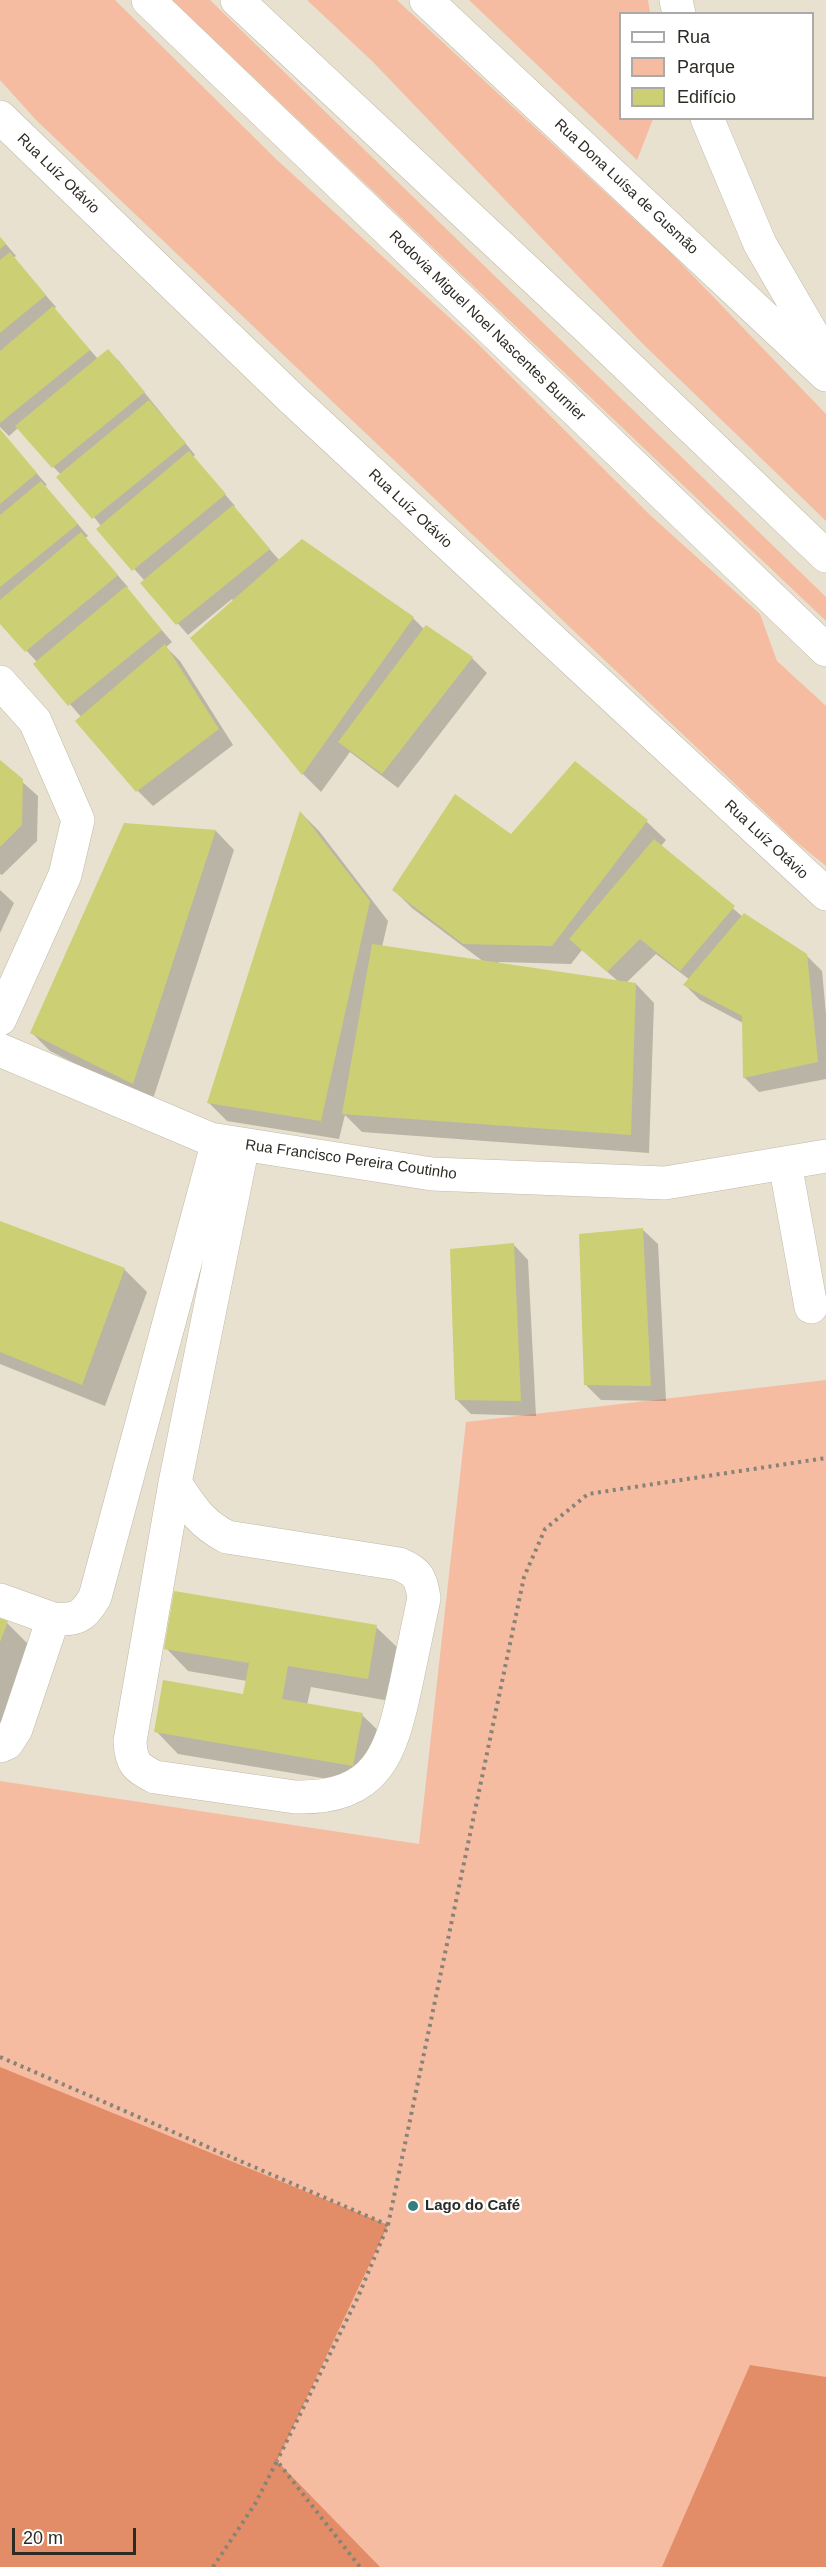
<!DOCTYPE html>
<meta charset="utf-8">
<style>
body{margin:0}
#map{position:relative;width:826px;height:2567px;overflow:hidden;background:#e8e1cf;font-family:Helvetica,sans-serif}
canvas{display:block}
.legend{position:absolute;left:619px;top:12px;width:195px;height:108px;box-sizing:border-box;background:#fff;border:2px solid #abaaa8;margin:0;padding:8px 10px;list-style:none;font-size:18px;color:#2e2b25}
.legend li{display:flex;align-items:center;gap:12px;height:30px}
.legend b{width:30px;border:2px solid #abaaa8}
.scale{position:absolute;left:12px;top:2528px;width:124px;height:27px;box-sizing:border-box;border:3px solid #2e2b25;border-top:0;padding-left:8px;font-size:18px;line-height:21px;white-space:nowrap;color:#2e2b25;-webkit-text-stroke:4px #fff;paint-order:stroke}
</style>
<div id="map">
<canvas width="826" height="2567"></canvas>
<ul class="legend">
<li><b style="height:8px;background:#fff"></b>Rua</li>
<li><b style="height:16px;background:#f6bca2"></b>Parque</li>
<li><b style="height:16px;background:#cccf73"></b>Edifício</li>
</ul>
<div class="scale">20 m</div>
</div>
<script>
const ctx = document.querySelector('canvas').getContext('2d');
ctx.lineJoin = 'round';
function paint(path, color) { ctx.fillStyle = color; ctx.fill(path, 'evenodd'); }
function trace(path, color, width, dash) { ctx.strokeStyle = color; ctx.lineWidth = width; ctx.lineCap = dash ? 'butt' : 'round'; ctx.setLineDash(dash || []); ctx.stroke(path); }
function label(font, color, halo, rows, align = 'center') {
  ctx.font = font + ' Helvetica,sans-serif'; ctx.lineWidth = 5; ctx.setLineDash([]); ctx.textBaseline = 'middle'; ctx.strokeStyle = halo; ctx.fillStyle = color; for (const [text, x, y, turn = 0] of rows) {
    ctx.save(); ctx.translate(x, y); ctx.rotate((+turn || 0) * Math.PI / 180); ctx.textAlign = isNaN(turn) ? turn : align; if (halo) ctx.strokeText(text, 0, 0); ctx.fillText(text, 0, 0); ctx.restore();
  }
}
paint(new Path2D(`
 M 0,0 L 115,0 L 276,159 L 475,341 L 651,516 L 760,614 L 777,661 L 826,706 L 826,866 L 795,841 L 36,120 L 0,80 Z
 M 172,0 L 210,0 L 826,597 L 826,621 Z
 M 307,0 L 397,0 L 673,255 L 826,414 L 826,521 L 643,344 L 373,62 Z
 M 469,0 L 648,0 L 650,13 L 620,14 L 620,118 L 653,119 L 637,160 Z
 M 826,1380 L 826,2567 L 0,2567 L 0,1781 L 419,1844 L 466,1422 Z`), '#f6bca2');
paint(new Path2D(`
 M 0,2067 L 388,2225 L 277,2461 L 380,2567 L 0,2567 Z
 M 750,2365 L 826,2377 L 826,2567 L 662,2567 Z`), '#e28d68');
paint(new Path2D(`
 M 0,237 L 16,256 L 13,258 L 56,307 L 54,309 L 98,359 L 108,351 L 119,361 L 195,455 L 193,457 L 235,506 L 233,508 L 280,561 L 413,618 L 425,630 L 472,658 L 487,673 L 398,788 L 350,752 L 321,792 L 303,774 L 192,638 L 234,601 L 232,599 L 188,635 L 142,583 L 145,581 L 98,529 L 101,526 L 61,475 L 18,428 L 9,436 L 0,427 Z
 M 0,432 L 47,485 L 45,486 L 88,536 L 85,538 L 128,587 L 126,589 L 172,642 L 166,647 L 180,661 L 233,745 L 153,806 L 138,791 L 82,718 L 35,664 L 37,662 L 0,622 Z
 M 0,762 L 38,796 L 37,841 L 2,875 L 0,874 Z
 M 575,763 L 647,822 L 666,840 L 661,846 L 743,917 L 806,955 L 822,971 L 826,1014 L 826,1079 L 759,1092 L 744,1077 L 743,1023 L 700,1000 L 685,985 L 690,980 L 656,954 L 626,983 L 636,984 L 654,1003 L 649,1153 L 362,1132 L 345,1115 L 339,1139 L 227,1121 L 209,1103 L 301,813 L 319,831 L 388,921 L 382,947 L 484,962 L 412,908 L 393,889 L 511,836 ZM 582,950 L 619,982 L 499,964 L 499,962 L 571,964 Z
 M 125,824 L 216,831 L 234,850 L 152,1102 L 50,1051 L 32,1033 Z
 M 0,890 L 14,903 L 0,933 Z
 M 0,1222 L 124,1269 L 147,1292 L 105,1406 L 0,1364 Z
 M 642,1229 L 658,1244 L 666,1401 L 601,1400 L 586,1385 Z
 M 513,1244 L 528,1260 L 536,1416 L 471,1414 L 456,1399 Z
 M 0,1620 L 7,1623 L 29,1645 L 0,1725 Z
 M 376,1627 L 399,1649 L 390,1701 L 311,1687 L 307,1705 L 362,1715 L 385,1737 L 376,1787 L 178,1754 L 156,1731 L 244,1696 L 247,1681 L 188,1671 L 166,1648 Z`), '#0003');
paint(new Path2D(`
 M 0,237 L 6,244 L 0,249 Z
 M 10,252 L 46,295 L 0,333 L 0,260 Z
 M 53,306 L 90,350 L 0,423 L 0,351 Z
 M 108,349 L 145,392 L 52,468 L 15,426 Z
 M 149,400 L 186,443 L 92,519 L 56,477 Z
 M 0,429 L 37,473 L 0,504 Z
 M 189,451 L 226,494 L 132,571 L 96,529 Z
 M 41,481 L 78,524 L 0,587 L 0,515 Z
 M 233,505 L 270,549 L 176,625 L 140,583 Z
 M 81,532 L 118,575 L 25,652 L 0,624 L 0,600 Z
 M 302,539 L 414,617 L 302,775 L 190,638 Z
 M 126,586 L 162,630 L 68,706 L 33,664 Z
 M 426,625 L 473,657 L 382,774 L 338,742 Z
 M 165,644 L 219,729 L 136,792 L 75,721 Z
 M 0,760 L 23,779 L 22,825 L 0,847 Z
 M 575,761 L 648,820 L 552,946 L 463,944 L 392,890 L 455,794 L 511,834 Z
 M 300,811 L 370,901 L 321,1121 L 207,1103 Z
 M 124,823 L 216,830 L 133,1084 L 30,1033 Z
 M 654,839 L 735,906 L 680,971 L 640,939 L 607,972 L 569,939 Z
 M 744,913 L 807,954 L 818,1062 L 743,1078 L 742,1016 L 683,985 Z
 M 372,944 L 636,983 L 631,1135 L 342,1114 Z
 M 0,1221 L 125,1268 L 82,1385 L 0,1352 Z
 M 643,1228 L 651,1386 L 584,1385 L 579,1234 Z
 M 514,1243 L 521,1401 L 455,1400 L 450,1249 Z
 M 174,1591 L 377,1625 L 368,1679 L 288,1666 L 282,1699 L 363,1713 L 353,1766 L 154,1732 L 163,1680 L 243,1694 L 249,1663 L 164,1649 Z
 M 0,1618 L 8,1621 L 0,1642 Z`), '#cccf73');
const minor = new Path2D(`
 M 426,0 L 826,375
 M 676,0 L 679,14
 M 0,117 L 291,398 L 826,894
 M 707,118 L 760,244 L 826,358
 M 0,682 L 35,721 L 78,820 L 65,875 L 0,1019
 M 0,1050 L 210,1139 L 432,1174 L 665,1183 L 826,1156
 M 785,1163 L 811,1307
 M 175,1483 C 191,1507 200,1523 227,1537 L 399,1564 C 418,1572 421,1578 424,1598 C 418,1627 412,1655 406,1684 C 391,1754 378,1799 295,1797 L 155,1777 C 136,1768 131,1763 130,1741 L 175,1483 L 243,1145
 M 0,1600 L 53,1619
 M 0,1746 L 7,1743 L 16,1729 L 53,1619 C 76,1620 83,1618 95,1597 L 218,1141`);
const highway = new Path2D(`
 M 148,0 L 826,650
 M 237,0 L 591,331 L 826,556`);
trace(minor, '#c0b9a8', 34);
trace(highway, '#c0b9a8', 34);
trace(new Path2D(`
 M 0,2057 L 388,2225 L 358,2297 L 277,2461
 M 388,2225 L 524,1577 L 545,1529 L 588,1494 L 826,1458
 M 213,2567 L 255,2504 L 277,2461 L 360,2567`), '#888377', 4, [3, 4.5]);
trace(minor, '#fff', 33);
trace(highway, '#fff', 33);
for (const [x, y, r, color] of [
 [413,2206,6,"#357e80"]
]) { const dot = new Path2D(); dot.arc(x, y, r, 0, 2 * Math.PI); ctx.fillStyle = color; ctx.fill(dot); trace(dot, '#fff', 2); }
label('15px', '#2e2b25', '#fff', [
 ["Rua Luíz Otávio",58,174,44],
 ["Rua Dona Luísa de Gusmão",626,187,43],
 ["Rodovia Miguel Noel Nascentes Burnier",487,326,44],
 ["Rua Luíz Otávio",410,509,43],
 ["Rua Luíz Otávio",766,840,43],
 ["Rua Francisco Pereira Coutinho",351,1160,8]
]);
label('bold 15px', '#2e2b25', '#fff', [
 ["Lago do Café",425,2206]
], 'left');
</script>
